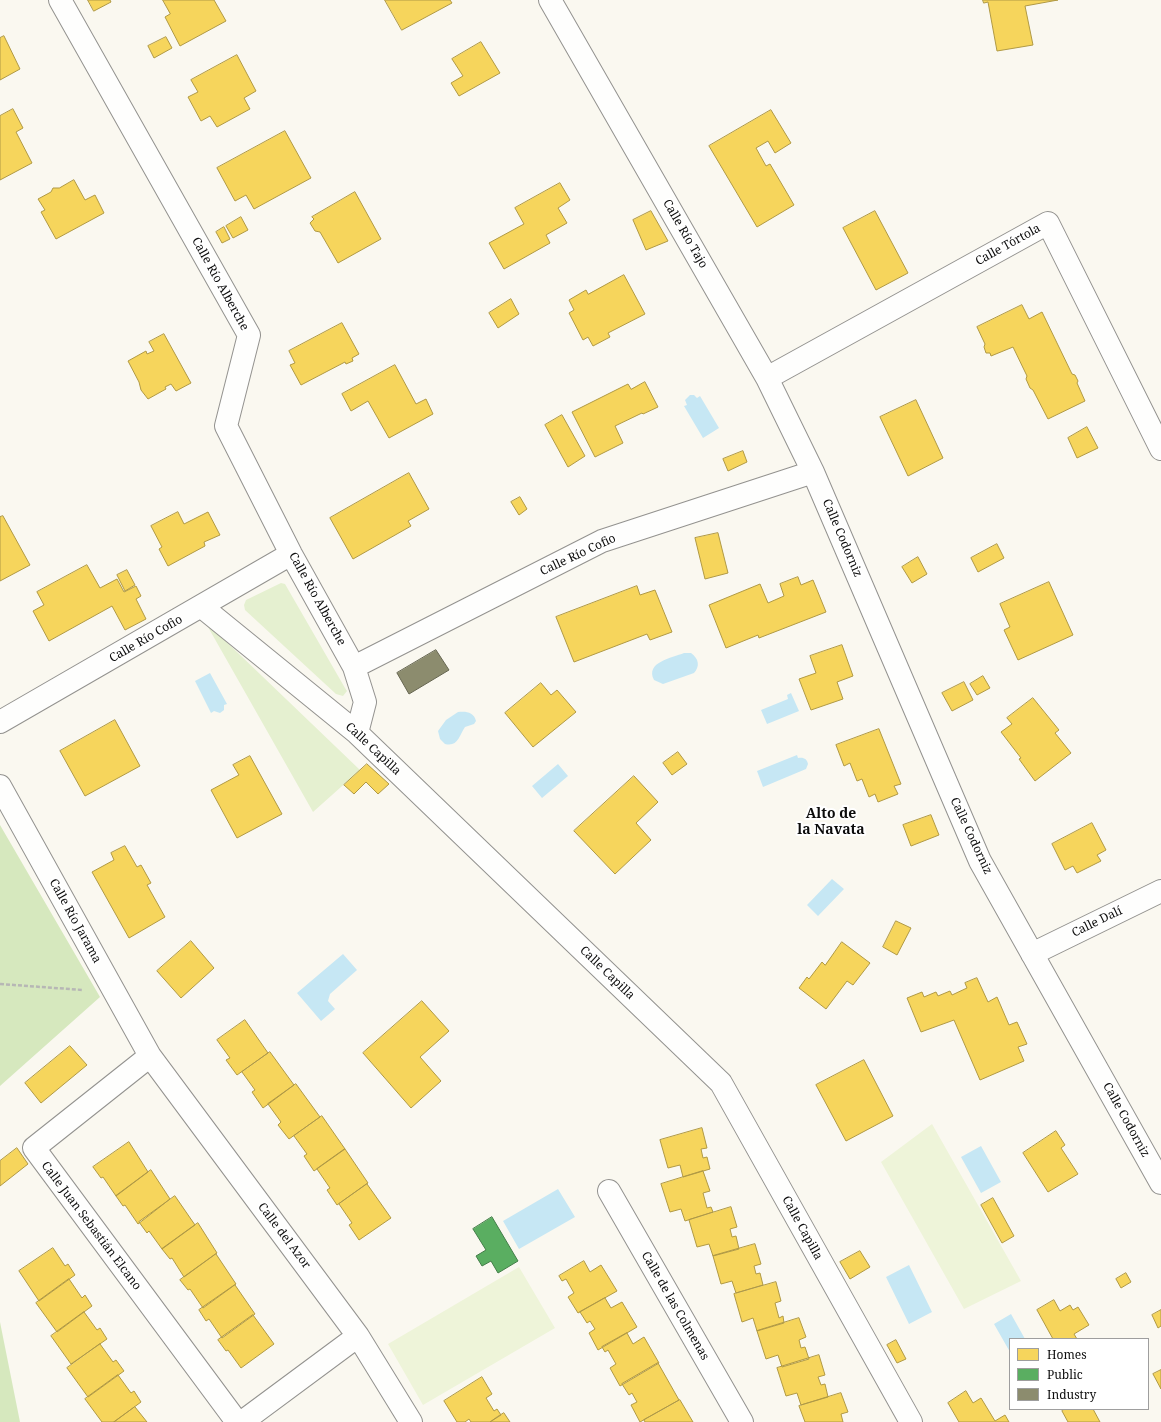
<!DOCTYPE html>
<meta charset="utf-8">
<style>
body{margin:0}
#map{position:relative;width:1161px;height:1422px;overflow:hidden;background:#faf8f0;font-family:"Noto Serif",serif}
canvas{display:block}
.legend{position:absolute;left:1009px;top:1338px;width:140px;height:72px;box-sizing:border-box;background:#fff;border:1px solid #9e9e9e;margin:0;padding:5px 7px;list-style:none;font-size:12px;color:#0c0c0c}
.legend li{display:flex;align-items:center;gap:8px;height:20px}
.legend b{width:20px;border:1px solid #9e9e9e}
</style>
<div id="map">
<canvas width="1161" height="1422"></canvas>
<ul class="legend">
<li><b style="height:11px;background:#f6d55c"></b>Homes</li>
<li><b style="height:11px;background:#5aae61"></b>Public</li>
<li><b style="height:11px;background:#8c8c6e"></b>Industry</li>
</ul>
</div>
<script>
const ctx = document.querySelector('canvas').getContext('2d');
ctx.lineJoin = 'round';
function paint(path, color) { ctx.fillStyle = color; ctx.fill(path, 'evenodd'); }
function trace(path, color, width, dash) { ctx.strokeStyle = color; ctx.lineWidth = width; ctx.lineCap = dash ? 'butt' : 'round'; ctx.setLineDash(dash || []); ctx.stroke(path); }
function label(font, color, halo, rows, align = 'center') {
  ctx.font = font + ' "Noto Serif",serif'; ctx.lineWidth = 4; ctx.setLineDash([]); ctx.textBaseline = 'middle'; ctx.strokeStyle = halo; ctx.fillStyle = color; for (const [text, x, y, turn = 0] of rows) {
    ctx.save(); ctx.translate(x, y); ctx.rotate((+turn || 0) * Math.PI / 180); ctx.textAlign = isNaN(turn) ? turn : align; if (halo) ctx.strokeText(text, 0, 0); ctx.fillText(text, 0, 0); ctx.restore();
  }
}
paint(new Path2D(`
 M 281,583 L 285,584 L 345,688 L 347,691 L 343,696 L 336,694 L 245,610 L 244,605 L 246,600 Z
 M 208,627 L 213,629 L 360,770 L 313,812 Z`), '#e5f0d0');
paint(new Path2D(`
 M 0,825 L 100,997 L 0,1086 Z
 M 0,1322 L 20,1422 L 0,1422 Z`), '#d6e8be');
paint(new Path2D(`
 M 932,1124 L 1021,1281 L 964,1309 L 881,1162 Z
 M 519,1267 L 555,1328 L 423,1405 L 388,1344 Z`), '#eef4d9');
paint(new Path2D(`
 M 690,395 L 694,395 L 697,398 L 700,396 L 719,428 L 703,438 L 684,406 L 687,405 L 685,400 Z
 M 684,653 L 691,653 C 699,659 700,666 694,673 L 663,684 L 654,680 C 645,662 672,658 684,653 Z
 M 210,673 L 227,704 L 224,705 L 224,710 L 220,713 L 214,711 L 211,713 L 195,681 Z
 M 791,693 L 799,711 L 767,724 L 761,710 L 788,699 L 787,695 Z
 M 458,712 C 466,711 474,712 476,721 L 474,724 L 465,727 C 459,736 458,747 445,744 L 440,739 L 438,731 L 446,720 Z
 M 797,755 L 798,758 C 804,757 807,759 808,764 L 806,769 L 763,787 L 757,771 Z
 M 558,764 L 568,776 L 542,798 L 532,786 Z
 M 832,879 L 844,889 L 818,916 L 807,905 Z
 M 343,954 L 357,970 L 330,994 L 328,1001 L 335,1009 L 321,1021 L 297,993 Z
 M 981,1146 L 1001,1182 L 981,1193 L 961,1157 Z
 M 558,1189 L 575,1217 L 519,1249 L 503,1221 Z
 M 909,1265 L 932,1312 L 909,1324 L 886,1277 Z
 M 1011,1314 L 1025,1339 L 1010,1339 L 1010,1352 L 994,1324 Z`), '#c6e7f4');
const homes = new Path2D(`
 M 88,0 L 110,0 L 111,2 L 94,11 Z
 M 163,0 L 214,0 L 226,21 L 180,46 L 165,17 L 170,14 Z
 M 385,0 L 450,0 L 452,3 L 402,30 Z
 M 983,0 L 1058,0 L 1025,6 L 1033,45 L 997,51 L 988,2 L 984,3 Z
 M 4,36 L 20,69 L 0,80 L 0,38 Z
 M 166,37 L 172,48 L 154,58 L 148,46 Z
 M 481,42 L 500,73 L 459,96 L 451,83 L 463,76 L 452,59 Z
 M 237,55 L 256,91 L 244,98 L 250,109 L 217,127 L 210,116 L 201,121 L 188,97 L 198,92 L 191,80 Z
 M 13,109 L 23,128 L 16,132 L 32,163 L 0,180 L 0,116 Z
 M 771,110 L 791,143 L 775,153 L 768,141 L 756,148 L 766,166 L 770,164 L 794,205 L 757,227 L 709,146 Z
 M 285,131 L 311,178 L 254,209 L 246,195 L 235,201 L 217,168 Z
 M 74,180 L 85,200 L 95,195 L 104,213 L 56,239 L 41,212 L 45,210 L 38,199 L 51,192 L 53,188 L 59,188 Z
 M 560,183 L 570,200 L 558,208 L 567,223 L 546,235 L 550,243 L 504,269 L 489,243 L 524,224 L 515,208 Z
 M 355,192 L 381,239 L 338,263 L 320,232 L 315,231 L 310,223 L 314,219 L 312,217 Z
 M 651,211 L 668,241 L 646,250 L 633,220 Z
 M 875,211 L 908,273 L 876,290 L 843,228 Z
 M 241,217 L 248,230 L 233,238 L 226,226 Z
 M 224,227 L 230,239 L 222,243 L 216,232 Z
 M 624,275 L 645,314 L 608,333 L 610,337 L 593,346 L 588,337 L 583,340 L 569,313 L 574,310 L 569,300 L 586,290 L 588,294 Z
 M 511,299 L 519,314 L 498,328 L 489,313 Z
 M 1022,305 L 1029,319 L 1042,312 L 1072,374 L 1075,375 L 1078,381 L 1077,383 L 1085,401 L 1048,419 L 1033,390 L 1030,388 L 1026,379 L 1027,376 L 1013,347 L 991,356 L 990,353 L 986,353 L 984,347 L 985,344 L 977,327 Z
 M 342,323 L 359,354 L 352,358 L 353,361 L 346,364 L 345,362 L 301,385 L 290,365 L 295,363 L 289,351 Z
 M 164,334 L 191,383 L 176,391 L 171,384 L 165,387 L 166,389 L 148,399 L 141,390 L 139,382 L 128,361 L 146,351 L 147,354 L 154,351 L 149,342 Z
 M 395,365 L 416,404 L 426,399 L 433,414 L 389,438 L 368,401 L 351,411 L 342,394 Z
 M 645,382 L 658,407 L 643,414 L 642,413 L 615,426 L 623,443 L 595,457 L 572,412 L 628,384 L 631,389 Z
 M 916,400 L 943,458 L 908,476 L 880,417 Z
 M 562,415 L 585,456 L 568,467 L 545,425 Z
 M 1087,427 L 1098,448 L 1077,458 L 1068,438 Z
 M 743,451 L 747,462 L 728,471 L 723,459 Z
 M 409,473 L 429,509 L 408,521 L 411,526 L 353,559 L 330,518 Z
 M 520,497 L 527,509 L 519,515 L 511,502 Z
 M 178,512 L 184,524 L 208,512 L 220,535 L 204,542 L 205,546 L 168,566 L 159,549 L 162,547 L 151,526 Z
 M 3,516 L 30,565 L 0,581 L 0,517 Z
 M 718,533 L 728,573 L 705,579 L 695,538 Z
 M 997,544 L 1004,558 L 978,572 L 971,558 Z
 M 918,557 L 927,574 L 912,583 L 902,567 Z
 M 87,565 L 100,588 L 117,579 L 124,592 L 136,586 L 141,596 L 136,599 L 146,619 L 125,630 L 112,606 L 49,641 L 33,611 L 44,605 L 37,592 Z
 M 127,570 L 135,585 L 125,591 L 117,575 Z
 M 798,577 L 801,585 L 813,580 L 826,612 L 759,638 L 758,635 L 726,648 L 709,605 L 760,584 L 768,603 L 784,596 L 780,584 Z
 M 1049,582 L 1073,635 L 1018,660 L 1004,630 L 1010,627 L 1000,604 Z
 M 637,586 L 640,595 L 655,590 L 672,632 L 650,640 L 647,634 L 574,662 L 556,617 Z
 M 842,645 L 853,676 L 837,682 L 843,699 L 811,710 L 799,679 L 816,673 L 810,656 Z
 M 983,676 L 990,688 L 977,695 L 970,684 Z
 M 964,682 L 973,700 L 952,711 L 942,693 Z
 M 541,683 L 551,695 L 557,690 L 576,712 L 533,747 L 505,713 Z
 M 1033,698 L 1059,730 L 1055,733 L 1071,753 L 1035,781 L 1019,759 L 1021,758 L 1001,732 L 1012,724 L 1007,718 Z
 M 115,720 L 140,766 L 85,796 L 60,751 Z
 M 879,729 L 901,784 L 894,786 L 898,794 L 878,802 L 875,794 L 869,797 L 862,779 L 857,781 L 850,763 L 844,766 L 836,745 Z
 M 678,752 L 687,764 L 672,775 L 663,763 Z
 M 250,756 L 282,814 L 237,838 L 211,790 L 239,775 L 233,765 Z
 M 367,764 L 389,784 L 378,794 L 366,782 L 354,794 L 344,785 Z
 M 634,776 L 658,802 L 636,823 L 651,840 L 615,874 L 574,831 Z
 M 931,815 L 939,835 L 911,846 L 903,825 Z
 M 1092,823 L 1106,850 L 1097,855 L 1101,861 L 1077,873 L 1073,866 L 1065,870 L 1052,844 Z
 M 125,846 L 137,867 L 141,865 L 151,883 L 147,885 L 165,917 L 129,938 L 92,872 L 114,860 L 111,853 Z
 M 896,921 L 911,928 L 897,955 L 883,947 Z
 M 191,941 L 214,968 L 181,998 L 157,971 Z
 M 842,942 L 870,963 L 853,985 L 847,981 L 826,1009 L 799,988 L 807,977 L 809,979 L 822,962 L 825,965 Z
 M 977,978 L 988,1002 L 997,997 L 1009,1025 L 1017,1022 L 1027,1044 L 1018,1047 L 1024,1061 L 980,1080 L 954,1020 L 921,1032 L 907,998 L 922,992 L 924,997 L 936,992 L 938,996 L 950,991 L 952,995 L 967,988 L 965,983 Z
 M 422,1001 L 449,1031 L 420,1057 L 441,1081 L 411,1108 L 363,1053 Z
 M 245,1020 L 268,1053 L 237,1075 L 226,1060 L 230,1058 L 217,1040 Z
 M 70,1046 L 87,1065 L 41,1103 L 25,1083 Z
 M 270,1052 L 294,1085 L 263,1108 L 252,1092 L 255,1090 L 242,1072 Z
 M 864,1060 L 893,1116 L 846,1141 L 816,1085 Z
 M 296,1084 L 320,1117 L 289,1139 L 278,1125 L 281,1122 L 268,1104 Z
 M 322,1116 L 345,1149 L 314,1171 L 304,1156 L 307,1154 L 294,1136 Z
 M 702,1128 L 707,1148 L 701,1149 L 703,1158 L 707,1157 L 710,1169 L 683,1177 L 680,1165 L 668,1168 L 660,1140 Z
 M 1056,1131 L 1065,1145 L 1061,1148 L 1078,1174 L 1048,1192 L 1023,1153 Z
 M 129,1142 L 148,1172 L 116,1196 L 103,1177 L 101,1178 L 93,1167 Z
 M 17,1148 L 28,1164 L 0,1186 L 0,1161 Z
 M 345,1149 L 368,1183 L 337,1205 L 327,1190 L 330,1188 L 317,1169 Z
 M 151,1170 L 170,1199 L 138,1224 L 125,1205 L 123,1206 L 116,1196 Z
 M 703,1171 L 710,1191 L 703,1193 L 707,1208 L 711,1207 L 713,1212 L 685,1221 L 681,1209 L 670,1212 L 661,1184 Z
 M 367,1184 L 391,1218 L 359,1240 L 349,1225 L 352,1223 L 339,1204 Z
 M 175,1196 L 195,1225 L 162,1249 L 149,1231 L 147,1233 L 139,1222 Z
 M 993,1198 L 1014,1236 L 1002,1243 L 981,1205 Z
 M 731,1207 L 737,1227 L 730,1229 L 732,1237 L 736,1236 L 739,1249 L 713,1256 L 709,1244 L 697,1247 L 689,1220 Z
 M 198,1223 L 217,1253 L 184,1277 L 172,1258 L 170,1259 L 162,1249 Z
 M 755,1244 L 761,1264 L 754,1266 L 756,1274 L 760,1273 L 763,1285 L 736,1293 L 732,1281 L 721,1284 L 713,1256 Z
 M 53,1248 L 65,1266 L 68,1264 L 75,1275 L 39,1301 L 19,1271 Z
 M 860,1251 L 870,1267 L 850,1279 L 840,1262 Z
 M 216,1254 L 236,1284 L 203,1308 L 190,1289 L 188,1290 L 180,1280 Z
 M 584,1261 L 590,1272 L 601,1265 L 617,1291 L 578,1313 L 568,1297 L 574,1293 L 566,1279 L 562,1281 L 559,1276 Z
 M 1126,1273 L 1131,1282 L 1121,1288 L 1116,1279 Z
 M 69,1279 L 82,1298 L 85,1295 L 92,1306 L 57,1332 L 36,1303 Z
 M 776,1282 L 781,1301 L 775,1303 L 779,1318 L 783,1316 L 784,1323 L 757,1331 L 753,1318 L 742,1322 L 734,1294 Z
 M 235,1285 L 255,1314 L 222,1338 L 209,1319 L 206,1321 L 199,1310 Z
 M 605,1298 L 611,1308 L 622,1302 L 637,1327 L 598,1350 L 589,1333 L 595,1329 L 590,1321 L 587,1323 L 580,1312 Z
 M 1054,1300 L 1060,1311 L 1070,1305 L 1073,1310 L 1078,1307 L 1089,1325 L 1074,1334 L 1077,1339 L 1053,1339 L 1037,1310 Z
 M 1161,1310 L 1161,1326 L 1158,1328 L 1152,1315 Z
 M 84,1312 L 97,1330 L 100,1328 L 107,1339 L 71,1364 L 51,1336 Z
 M 253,1315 L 274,1344 L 241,1368 L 228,1350 L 226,1351 L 218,1340 Z
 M 799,1318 L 806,1337 L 799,1340 L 801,1348 L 805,1347 L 809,1359 L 782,1367 L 778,1355 L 766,1359 L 757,1331 Z
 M 627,1333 L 633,1344 L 644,1337 L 659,1363 L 620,1386 L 610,1368 L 616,1364 L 608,1350 L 605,1352 L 602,1347 Z
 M 896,1340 L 906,1359 L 897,1363 L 887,1345 Z
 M 100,1344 L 113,1362 L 116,1360 L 124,1371 L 88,1397 L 67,1368 Z
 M 819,1355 L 825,1375 L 818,1377 L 821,1385 L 825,1384 L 828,1397 L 801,1405 L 797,1393 L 786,1396 L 777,1368 Z
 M 658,1363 L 679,1400 L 640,1422 L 631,1405 L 637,1402 L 632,1393 L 629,1395 L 622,1384 Z
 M 1161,1370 L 1161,1389 L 1153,1374 Z
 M 118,1375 L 131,1393 L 134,1391 L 141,1402 L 114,1422 L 102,1422 L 85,1399 Z
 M 482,1377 L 492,1394 L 486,1398 L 494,1411 L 497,1409 L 501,1415 L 490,1422 L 471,1422 L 469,1419 L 465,1422 L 457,1422 L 444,1401 Z
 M 966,1391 L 973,1403 L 981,1398 L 995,1421 L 1005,1415 L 1009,1422 L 959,1422 L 948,1403 Z
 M 841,1393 L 848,1412 L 841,1414 L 843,1422 L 805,1422 L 799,1406 Z
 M 680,1400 L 693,1422 L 645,1422 L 644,1420 Z
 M 135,1407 L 147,1422 L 114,1422 Z
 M 1065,1409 L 1093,1409 L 1100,1422 L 1068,1422 L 1062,1411 Z
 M 504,1413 L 510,1422 L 490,1422 L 497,1417 Z`);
paint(homes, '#f6d55c');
trace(homes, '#b09944', 1);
const public = new Path2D(`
 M 492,1217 L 518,1261 L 498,1273 L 491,1261 L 482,1266 L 476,1256 L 486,1250 L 473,1229 Z`);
paint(public, '#5aae61');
trace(public, '#437d48', 1);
const industry = new Path2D(`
 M 436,650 L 449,670 L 409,694 L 397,673 Z`);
paint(industry, '#8c8c6e');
trace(industry, '#666651', 1);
const minor = new Path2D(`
 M 60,0 L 249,335 L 226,426 L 291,554 L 354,667 L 365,702 L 357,733
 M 550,0 L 767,378 L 813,472 L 980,861 L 1161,1183
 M 767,378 L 1048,223 L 1161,449
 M 202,607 L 357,733 L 721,1083 L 911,1422
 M 354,667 L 602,541 L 813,472
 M 0,722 L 291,554
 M 0,786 L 150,1056 L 358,1336 L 411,1422
 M 1032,954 L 1161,891
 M 150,1056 L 34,1148 L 237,1422
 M 609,1191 L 742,1422
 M 242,1422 L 358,1336`);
trace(minor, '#93928f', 24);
trace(new Path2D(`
 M 0,984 L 83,990`), '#b7b7b5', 2.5, [4, 2]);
trace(minor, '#fefefd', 22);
label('12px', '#0c0c0c', '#fff', [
 ["Calle Río Tajo",685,234,60],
 ["Calle Tórtola",1008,245,-29],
 ["Calle Río Alberche",220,284,61],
 ["Calle Codorniz",842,538,67],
 ["Calle Río Cofio",578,555,-25],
 ["Calle Río Alberche",317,599,61],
 ["Calle Río Cofio",146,639,-30],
 ["Calle Capilla",373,749,43],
 ["Calle Codorniz",971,836,65],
 ["Calle Río Jarama",75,921,61],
 ["Calle Dalí",1097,922,-26],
 ["Calle Capilla",607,973,44],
 ["Calle Codorniz",1126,1120,61],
 ["Calle Juan Sebastián Elcano",91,1226,53],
 ["Calle Capilla",802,1228,61],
 ["Calle del Azor",284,1236,53],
 ["Calle de las Colmenas",675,1306,60]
]);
label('bold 14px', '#0c0c0c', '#fff', [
 ["Alto de",831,814],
 ["la Navata",831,830]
]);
</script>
